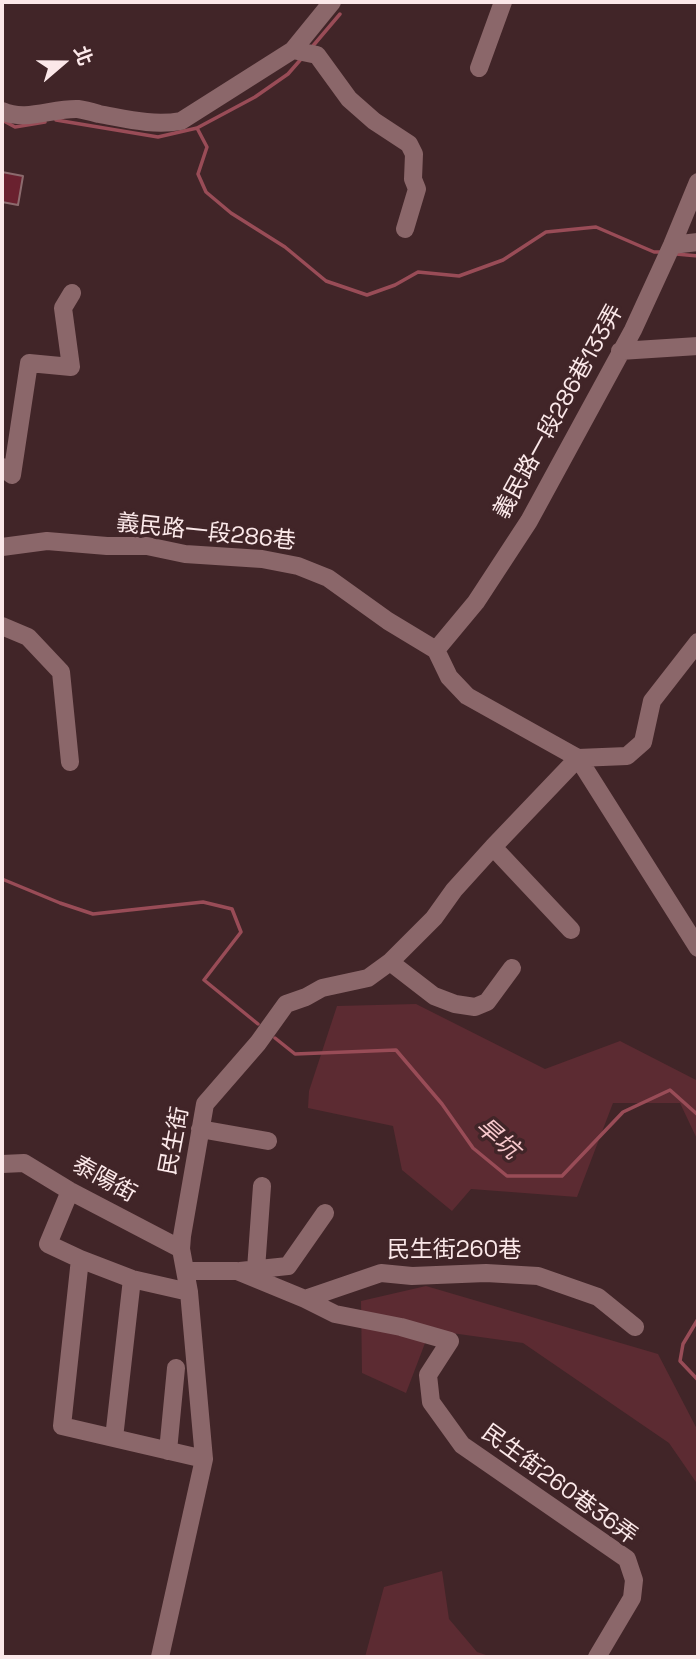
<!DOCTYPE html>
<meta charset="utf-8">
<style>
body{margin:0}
#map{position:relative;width:700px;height:1659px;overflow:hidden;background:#412528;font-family:"Space Grotesk","Noto Sans TC",sans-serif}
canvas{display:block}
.frame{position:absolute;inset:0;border:4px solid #fbe8e9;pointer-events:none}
.north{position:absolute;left:28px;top:28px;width:70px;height:70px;-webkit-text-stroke:5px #412528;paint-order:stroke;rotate:70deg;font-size:19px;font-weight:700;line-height:28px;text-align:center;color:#fbe8e9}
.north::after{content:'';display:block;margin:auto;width:24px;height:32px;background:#fbe8e9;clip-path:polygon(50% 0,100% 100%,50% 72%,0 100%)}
</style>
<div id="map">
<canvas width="700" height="1659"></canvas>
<div class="frame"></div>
<div class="north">北</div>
</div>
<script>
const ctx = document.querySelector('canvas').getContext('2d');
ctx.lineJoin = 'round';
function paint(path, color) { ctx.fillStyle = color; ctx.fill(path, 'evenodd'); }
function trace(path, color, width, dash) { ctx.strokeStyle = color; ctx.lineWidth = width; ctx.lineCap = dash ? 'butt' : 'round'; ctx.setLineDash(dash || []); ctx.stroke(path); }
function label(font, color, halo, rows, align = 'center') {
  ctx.font = font + ' "Space Grotesk","Noto Sans TC",sans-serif'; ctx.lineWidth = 7; ctx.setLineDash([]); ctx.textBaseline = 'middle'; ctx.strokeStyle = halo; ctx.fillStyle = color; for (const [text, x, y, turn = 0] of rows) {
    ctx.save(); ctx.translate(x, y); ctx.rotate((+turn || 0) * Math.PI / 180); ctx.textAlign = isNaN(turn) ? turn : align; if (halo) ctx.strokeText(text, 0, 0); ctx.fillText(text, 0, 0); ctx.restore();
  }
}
paint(new Path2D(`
 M 416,1004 L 545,1069 L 620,1041 L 698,1081 L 698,1141 L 680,1103 L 613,1103 L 577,1197 L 471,1189 L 452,1211 L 402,1170 L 393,1126 L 308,1108 L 309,1091 L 337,1006 Z
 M 426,1286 L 658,1354 L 698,1431 L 698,1485 L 669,1443 L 523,1343 L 430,1330 L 406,1393 L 362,1373 L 361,1301 Z
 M 442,1571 L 449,1619 L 477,1652 L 492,1657 L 365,1657 L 384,1587 Z`), '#5c2b32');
trace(new Path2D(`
 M 312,47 L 340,14
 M 2,120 L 15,127 L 45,122
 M 56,120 L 158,137 L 197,128 L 207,147 L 198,174 L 206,192 L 231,213 L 285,247 L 326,281 L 367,295 L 395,285 L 418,272 L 459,276 L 503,260 L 546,232 L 596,227 L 654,252 L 661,252
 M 197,128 L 255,97 L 288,74 L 302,58
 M 676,254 L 698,256
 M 2,879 L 60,903 L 93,914 L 203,902 L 232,909 L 241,932 L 204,980 L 258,1024
 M 275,1038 L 295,1054 L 396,1050 L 442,1104 L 473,1148 L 507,1176 L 562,1176 L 623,1112 L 670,1090 L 698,1115
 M 698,1319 L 683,1344 L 680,1361 L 698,1380`), '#994c57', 3.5);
const building = new Path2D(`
 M 2,172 L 23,176 L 18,205 L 2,202 Z`);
paint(building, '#6a212f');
trace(building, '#8c6b6e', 2);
trace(new Path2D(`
 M 293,50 L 317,55 L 349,99 L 374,121 L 409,144 L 414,154 L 413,179 L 417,189 L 405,229
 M 479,68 L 503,2
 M 2,111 C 26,122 52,108 78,109 C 85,110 92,112 99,114 C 127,119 153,126 181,121 L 293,50 L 332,2
 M 672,245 L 698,242
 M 620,351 L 698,346
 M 2,467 L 12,475 L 29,363 L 71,367 L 63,308 L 72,293
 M 2,547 L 47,541 L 107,546 L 147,546 L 185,554 L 262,559 L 298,566 L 328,578 L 388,621 L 436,650 L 449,677 L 467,696 L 578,758 L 698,948
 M 2,626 L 28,637 L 61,672 L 70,762
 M 436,650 L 476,602 L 529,521 L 633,330 L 672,245 L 698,182
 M 493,847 L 571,930
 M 390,962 L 434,996 L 455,1004 L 475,1007 L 487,1002 L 512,968
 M 200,1129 L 268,1141
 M 2,1164 L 24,1163 L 70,1191 L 181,1249
 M 70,1191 L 48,1244 L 80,1259 L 132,1279 L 189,1292
 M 80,1259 L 62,1426 L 204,1459
 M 256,1269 L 262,1186
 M 185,1271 L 237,1271 L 305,1299 L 381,1273 L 412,1276 L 486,1273 L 538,1276 L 598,1297 L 635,1327
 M 240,1271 L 288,1266 L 325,1213
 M 305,1299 L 335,1314 L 401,1327 L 450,1341 L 428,1375 L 431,1402 L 462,1445 L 627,1559 L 634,1580 L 632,1598 L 597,1657
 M 114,1438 L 132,1279
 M 168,1451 L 176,1368
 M 160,1657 L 204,1459 L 189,1292 L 181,1249 L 182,1236 L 205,1104 L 258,1043 L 286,1004 L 306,997 L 322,988 L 368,978 L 390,962 L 434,918 L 454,890 L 493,847 L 578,758 L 627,756 L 643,742 L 652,701 L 698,642`), '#8b676a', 18);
label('23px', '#fbe8e9', '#412528', [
 ["義民路一段286巷133弄",559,412,-61],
 ["義民路一段286巷",206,533,6],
 ["民生街",175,1141,-79],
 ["泰陽街",104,1180,29],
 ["民生街260巷",454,1251],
 ["民生街260巷36弄",559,1485,36]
]);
label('italic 24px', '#f8c9cd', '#412528', [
 ["旱坑",497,1139,41]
]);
</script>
